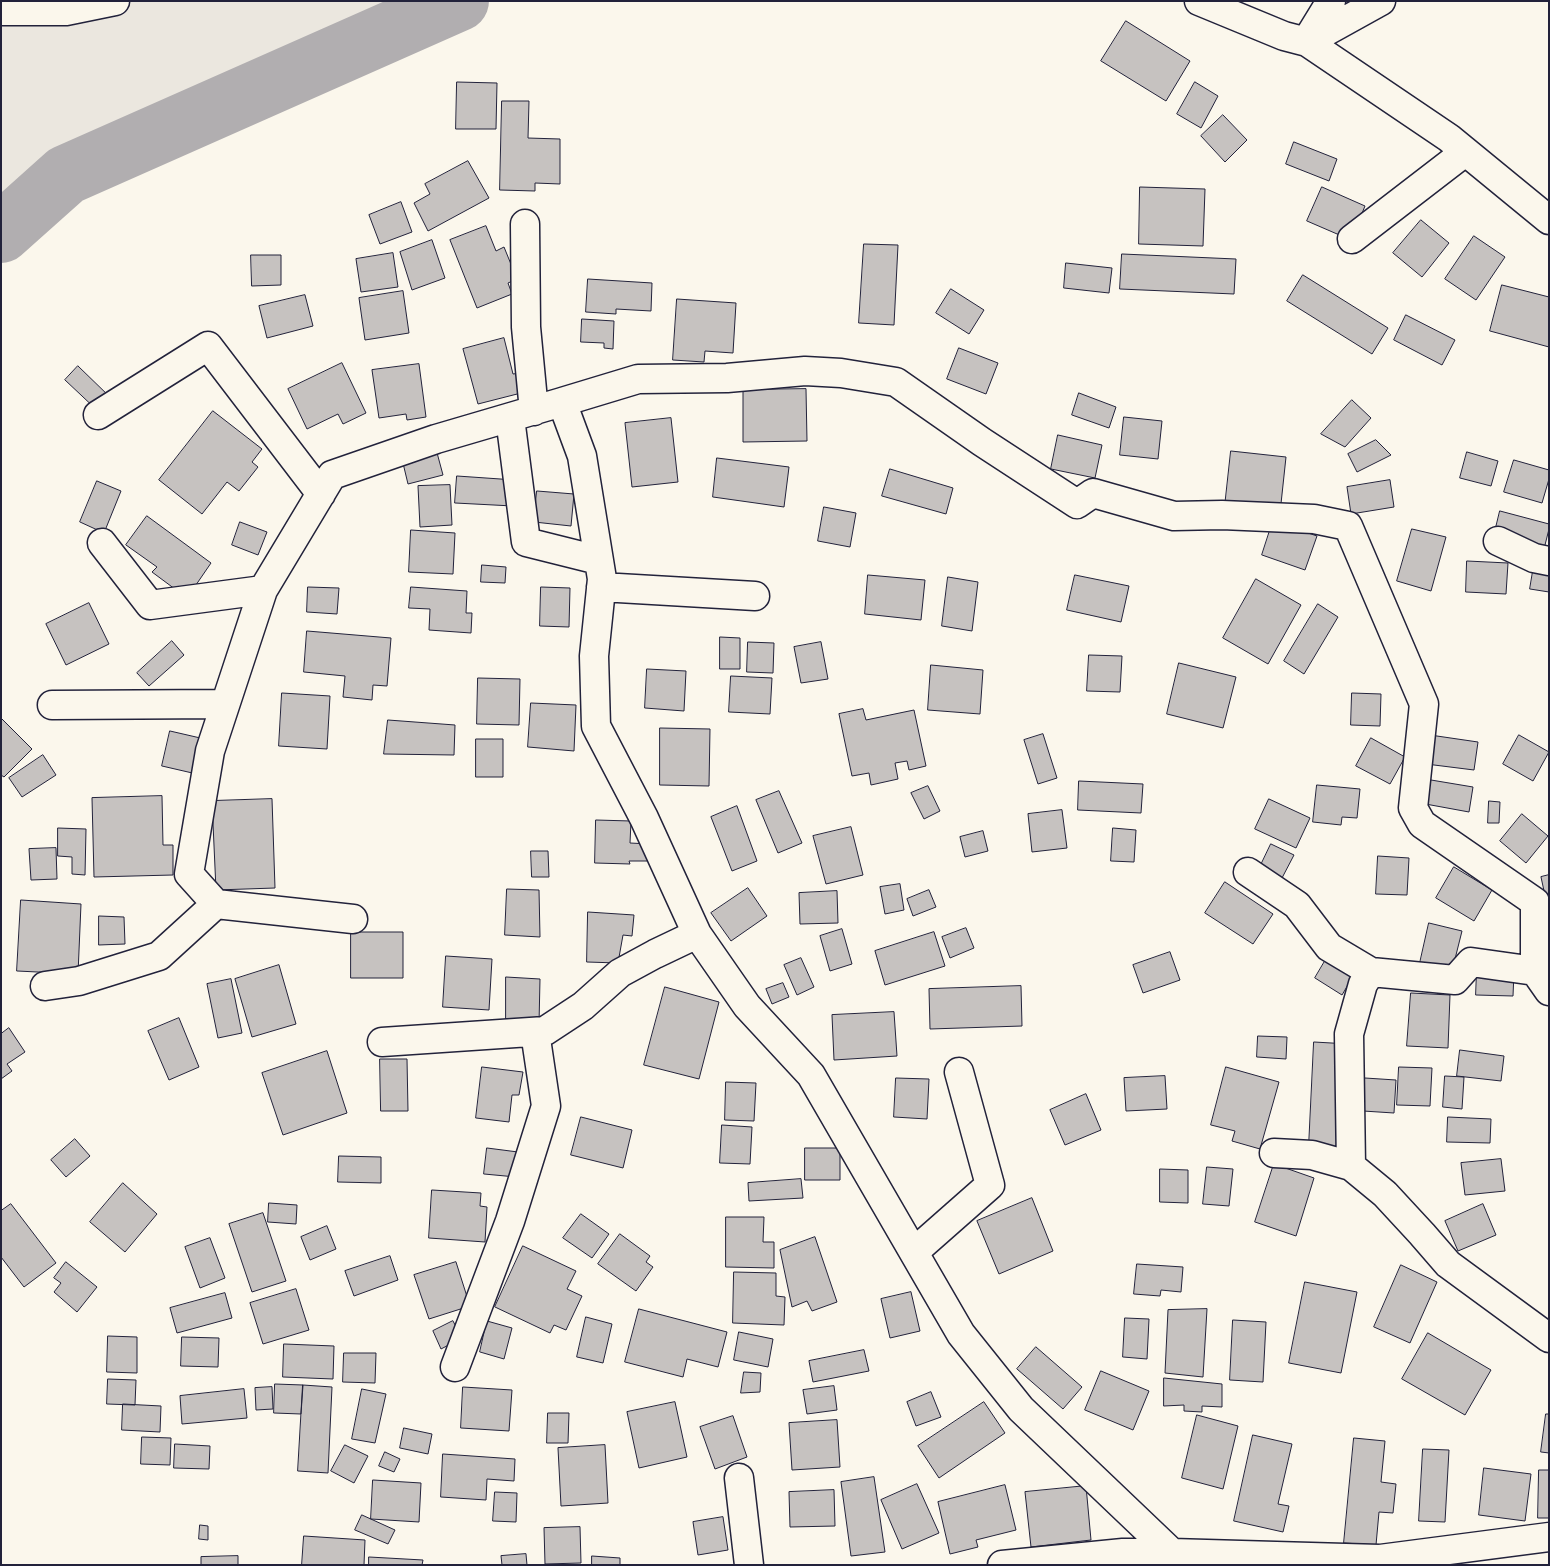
<!DOCTYPE html>
<style>
body{margin:0}
#map{position:relative;width:1550px;height:1566px;overflow:hidden;background:#fbf7ec;font-family:Itim,sans-serif}
canvas{display:block}
.frame{position:absolute;inset:0;border:2px solid #22223b;pointer-events:none}
</style>
<div id="map">
<canvas width="1550" height="1566"></canvas>
<div class="frame"></div>
</div>
<script>
const ctx = document.querySelector('canvas').getContext('2d');
ctx.lineJoin = 'round';
function paint(path, color) { ctx.fillStyle = color; ctx.fill(path, 'evenodd'); }
function trace(path, color, width, dash) { ctx.strokeStyle = color; ctx.lineWidth = width; ctx.lineCap = dash ? 'butt' : 'round'; ctx.setLineDash(dash || []); ctx.stroke(path); }
paint(new Path2D(`
 M 1,1 L 409,1 L 201,96 L 1,207 Z`), '#ebe7df');
trace(new Path2D(`
 M 1,233 L 66,175 L 459,1`), '#b1aeb0', 60);
const building = new Path2D(`
 M 1126,21 L 1190,61 L 1166,101 L 1101,61 Z
 M 457,82 L 497,83 L 496,129 L 456,129 Z
 M 1195,82 L 1218,96 L 1201,128 L 1177,114 Z
 M 502,101 L 529,101 L 528,138 L 560,139 L 560,184 L 535,183 L 535,191 L 500,190 Z
 M 1223,115 L 1247,140 L 1225,162 L 1201,136 Z
 M 1294,142 L 1337,159 L 1329,181 L 1286,164 Z
 M 468,161 L 489,198 L 428,231 L 414,203 L 430,194 L 425,184 Z
 M 1140,187 L 1205,189 L 1203,246 L 1139,244 Z
 M 1322,187 L 1365,206 L 1351,240 L 1307,221 Z
 M 401,202 L 412,232 L 380,244 L 369,215 Z
 M 1421,220 L 1449,243 L 1422,277 L 1393,253 Z
 M 486,226 L 496,251 L 504,247 L 517,279 L 508,283 L 512,294 L 477,308 L 450,240 Z
 M 1474,236 L 1505,257 L 1476,300 L 1445,279 Z
 M 432,240 L 445,278 L 412,290 L 400,252 Z
 M 864,244 L 898,245 L 894,325 L 859,323 Z
 M 393,253 L 398,287 L 361,292 L 356,259 Z
 M 1122,254 L 1236,259 L 1234,294 L 1120,289 Z
 M 251,255 L 281,255 L 281,285 L 252,286 Z
 M 1066,263 L 1112,268 L 1109,293 L 1064,288 Z
 M 1303,275 L 1388,328 L 1372,354 L 1287,301 Z
 M 588,279 L 652,283 L 651,311 L 616,309 L 616,314 L 586,312 Z
 M 1502,285 L 1549,297 L 1549,347 L 1490,331 Z
 M 951,289 L 984,310 L 969,334 L 936,313 Z
 M 403,291 L 409,333 L 365,340 L 359,298 Z
 M 305,295 L 313,326 L 267,338 L 259,306 Z
 M 677,299 L 736,303 L 733,353 L 705,351 L 704,362 L 673,360 Z
 M 1406,315 L 1455,340 L 1442,365 L 1394,340 Z
 M 582,319 L 614,321 L 613,349 L 604,348 L 604,343 L 581,342 Z
 M 504,338 L 513,374 L 520,373 L 525,392 L 478,404 L 463,349 Z
 M 959,348 L 998,363 L 986,394 L 947,379 Z
 M 342,363 L 366,413 L 343,424 L 338,414 L 307,429 L 288,389 Z
 M 419,364 L 426,417 L 407,420 L 406,414 L 379,418 L 372,370 Z
 M 78,366 L 111,398 L 99,412 L 65,380 Z
 M 806,389 L 807,441 L 743,442 L 743,390 Z
 M 1079,393 L 1116,407 L 1109,428 L 1072,415 Z
 M 1352,400 L 1371,418 L 1345,447 L 1321,434 Z
 M 213,411 L 262,449 L 252,462 L 258,467 L 239,491 L 227,482 L 202,514 L 159,480 Z
 M 1124,417 L 1162,421 L 1158,459 L 1120,455 Z
 M 671,418 L 678,482 L 632,487 L 625,423 Z
 M 1058,435 L 1102,445 L 1095,478 L 1051,469 Z
 M 1376,440 L 1391,455 L 1357,472 L 1348,454 Z
 M 436,449 L 443,475 L 408,484 L 402,459 Z
 M 1231,451 L 1286,457 L 1280,513 L 1225,506 Z
 M 1467,452 L 1498,461 L 1491,486 L 1460,478 Z
 M 717,458 L 789,467 L 784,507 L 713,497 Z
 M 1514,460 L 1549,470 L 1549,479 L 1542,503 L 1504,492 Z
 M 890,469 L 953,488 L 946,514 L 882,496 Z
 M 457,476 L 515,480 L 513,506 L 455,503 Z
 M 1390,480 L 1394,507 L 1351,514 L 1347,487 Z
 M 97,481 L 121,491 L 104,533 L 80,522 Z
 M 450,485 L 452,525 L 420,527 L 418,486 Z
 M 537,491 L 574,494 L 571,526 L 534,522 Z
 M 824,507 L 856,513 L 850,547 L 818,541 Z
 M 1500,511 L 1549,524 L 1549,529 L 1544,549 L 1494,536 Z
 M 147,516 L 211,563 L 187,598 L 152,572 L 157,567 L 126,545 Z
 M 1273,521 L 1317,536 L 1305,570 L 1262,555 Z
 M 240,522 L 267,532 L 258,555 L 232,545 Z
 M 1412,529 L 1446,537 L 1431,591 L 1397,581 Z
 M 411,530 L 455,533 L 453,574 L 409,572 Z
 M 1467,561 L 1508,563 L 1506,594 L 1466,592 Z
 M 482,565 L 506,567 L 505,583 L 481,582 Z
 M 1534,565 L 1549,567 L 1549,592 L 1530,589 Z
 M 868,575 L 925,580 L 921,620 L 865,614 Z
 M 1075,575 L 1129,586 L 1121,622 L 1067,610 Z
 M 948,577 L 978,582 L 972,631 L 942,626 Z
 M 1256,579 L 1301,605 L 1268,664 L 1223,638 Z
 M 308,587 L 339,588 L 337,614 L 307,612 Z
 M 411,587 L 467,591 L 466,613 L 472,613 L 471,633 L 429,630 L 430,609 L 409,608 Z
 M 541,587 L 570,588 L 569,627 L 540,626 Z
 M 89,603 L 109,644 L 66,665 L 46,624 Z
 M 1318,604 L 1338,617 L 1304,674 L 1284,661 Z
 M 307,631 L 391,638 L 387,686 L 373,685 L 372,700 L 343,697 L 345,676 L 304,672 Z
 M 720,637 L 740,638 L 740,669 L 720,669 Z
 M 172,641 L 184,655 L 149,686 L 137,673 Z
 M 748,642 L 774,643 L 773,673 L 747,672 Z
 M 821,642 L 828,679 L 801,683 L 794,647 Z
 M 1089,655 L 1122,656 L 1120,692 L 1087,691 Z
 M 1179,663 L 1236,677 L 1223,728 L 1167,714 Z
 M 931,665 L 983,670 L 980,714 L 928,710 Z
 M 647,669 L 686,671 L 684,711 L 645,708 Z
 M 731,676 L 772,678 L 770,714 L 729,712 Z
 M 478,678 L 520,679 L 519,725 L 477,724 Z
 M 282,693 L 330,696 L 327,749 L 279,746 Z
 M 1352,693 L 1381,694 L 1380,726 L 1351,725 Z
 M 531,703 L 576,705 L 574,751 L 528,747 Z
 M 863,709 L 866,720 L 914,710 L 926,766 L 909,770 L 907,761 L 895,763 L 898,779 L 871,785 L 869,773 L 852,776 L 839,714 Z
 M 1,718 L 32,749 L 4,777 L 1,775 Z
 M 388,720 L 455,725 L 454,755 L 384,754 Z
 M 660,728 L 710,729 L 709,786 L 660,785 Z
 M 170,731 L 209,740 L 201,775 L 162,766 Z
 M 1043,734 L 1057,778 L 1038,784 L 1024,740 Z
 M 1430,735 L 1478,742 L 1474,770 L 1426,764 Z
 M 1519,735 L 1549,752 L 1533,781 L 1503,764 Z
 M 1371,738 L 1405,757 L 1390,784 L 1356,766 Z
 M 476,739 L 503,739 L 503,777 L 476,777 Z
 M 43,755 L 56,775 L 22,797 L 9,778 Z
 M 1425,779 L 1473,787 L 1469,812 L 1420,803 Z
 M 1079,781 L 1143,784 L 1141,813 L 1078,810 Z
 M 1317,785 L 1360,789 L 1357,818 L 1342,817 L 1341,825 L 1313,822 Z
 M 928,786 L 940,811 L 924,819 L 911,793 Z
 M 779,791 L 802,843 L 778,853 L 756,800 Z
 M 162,796 L 163,845 L 173,845 L 173,875 L 94,877 L 92,798 Z
 M 272,799 L 275,888 L 216,890 L 212,801 Z
 M 1269,799 L 1310,818 L 1296,848 L 1255,829 Z
 M 1489,801 L 1500,802 L 1499,823 L 1488,823 Z
 M 737,806 L 757,861 L 732,871 L 711,817 Z
 M 1062,810 L 1067,848 L 1032,852 L 1028,814 Z
 M 1522,814 L 1548,836 L 1526,863 L 1500,841 Z
 M 596,820 L 631,821 L 630,843 L 650,844 L 649,861 L 629,861 L 630,864 L 595,863 Z
 M 851,827 L 863,875 L 826,884 L 813,836 Z
 M 58,828 L 86,829 L 85,875 L 72,874 L 72,857 L 58,856 Z
 M 1113,828 L 1136,830 L 1134,862 L 1111,861 Z
 M 983,831 L 988,851 L 965,857 L 960,837 Z
 M 1271,844 L 1294,855 L 1282,878 L 1260,867 Z
 M 56,848 L 57,879 L 31,880 L 29,849 Z
 M 531,851 L 548,851 L 549,877 L 532,877 Z
 M 1378,856 L 1409,858 L 1407,895 L 1376,894 Z
 M 1454,867 L 1492,890 L 1474,921 L 1436,898 Z
 M 1549,875 L 1549,914 L 1541,877 Z
 M 1225,882 L 1273,914 L 1253,944 L 1205,913 Z
 M 900,884 L 904,910 L 885,914 L 880,887 Z
 M 748,888 L 767,916 L 731,941 L 711,913 Z
 M 507,889 L 539,890 L 540,937 L 505,935 Z
 M 929,890 L 936,907 L 913,916 L 907,899 Z
 M 837,891 L 838,923 L 800,924 L 799,893 Z
 M 21,900 L 81,904 L 78,974 L 17,971 Z
 M 588,912 L 634,915 L 632,936 L 623,935 L 618,963 L 587,962 Z
 M 99,916 L 124,917 L 125,944 L 99,945 Z
 M 1429,923 L 1462,931 L 1452,971 L 1420,963 Z
 M 966,928 L 974,948 L 950,958 L 942,937 Z
 M 842,929 L 852,964 L 830,971 L 820,936 Z
 M 351,932 L 403,932 L 403,978 L 351,978 Z
 M 934,932 L 945,966 L 885,985 L 875,951 Z
 M 1170,952 L 1180,980 L 1143,993 L 1133,965 Z
 M 446,956 L 492,959 L 489,1010 L 443,1007 Z
 M 1328,956 L 1355,973 L 1342,995 L 1315,978 Z
 M 801,958 L 814,987 L 797,995 L 784,965 Z
 M 279,965 L 296,1024 L 252,1037 L 235,979 Z
 M 1477,970 L 1514,972 L 1513,996 L 1476,995 Z
 M 506,977 L 540,979 L 539,1024 L 506,1023 Z
 M 231,979 L 242,1033 L 218,1038 L 207,984 Z
 M 783,983 L 789,997 L 772,1004 L 766,989 Z
 M 1021,986 L 1022,1026 L 930,1029 L 929,989 Z
 M 665,987 L 719,1002 L 699,1079 L 644,1065 Z
 M 1411,993 L 1450,995 L 1448,1048 L 1407,1046 Z
 M 894,1012 L 897,1056 L 834,1060 L 832,1015 Z
 M 179,1018 L 199,1067 L 169,1080 L 148,1031 Z
 M 9,1028 L 25,1052 L 7,1064 L 12,1071 L 1,1079 L 1,1034 Z
 M 1258,1036 L 1287,1037 L 1286,1059 L 1257,1057 Z
 M 1314,1042 L 1349,1044 L 1343,1148 L 1309,1146 Z
 M 1460,1050 L 1504,1056 L 1501,1081 L 1457,1076 Z
 M 327,1051 L 347,1113 L 283,1135 L 262,1073 Z
 M 380,1059 L 407,1059 L 408,1111 L 381,1111 Z
 M 482,1067 L 523,1072 L 519,1095 L 512,1095 L 509,1122 L 476,1118 Z
 M 1226,1067 L 1279,1082 L 1260,1149 L 1232,1141 L 1235,1131 L 1211,1125 Z
 M 1399,1067 L 1432,1068 L 1430,1106 L 1397,1105 Z
 M 1165,1076 L 1167,1109 L 1126,1111 L 1124,1078 Z
 M 1445,1076 L 1464,1077 L 1462,1109 L 1443,1107 Z
 M 896,1078 L 929,1079 L 927,1119 L 894,1117 Z
 M 1365,1078 L 1396,1080 L 1394,1113 L 1363,1111 Z
 M 726,1082 L 756,1083 L 754,1121 L 725,1120 Z
 M 1086,1094 L 1101,1130 L 1065,1145 L 1050,1110 Z
 M 581,1117 L 632,1130 L 623,1168 L 571,1155 Z
 M 1448,1117 L 1491,1119 L 1490,1143 L 1447,1142 Z
 M 722,1125 L 752,1127 L 750,1164 L 720,1163 Z
 M 75,1139 L 90,1156 L 66,1177 L 51,1160 Z
 M 487,1148 L 518,1152 L 516,1177 L 484,1174 Z
 M 805,1148 L 840,1148 L 840,1180 L 805,1180 Z
 M 339,1156 L 381,1157 L 381,1183 L 338,1182 Z
 M 1501,1159 L 1505,1191 L 1465,1195 L 1461,1163 Z
 M 1274,1164 L 1314,1178 L 1296,1236 L 1255,1222 Z
 M 1207,1167 L 1233,1169 L 1229,1206 L 1203,1204 Z
 M 1160,1169 L 1188,1170 L 1188,1203 L 1160,1202 Z
 M 801,1179 L 803,1198 L 749,1201 L 748,1183 Z
 M 123,1183 L 157,1214 L 125,1252 L 90,1222 Z
 M 432,1190 L 481,1193 L 480,1206 L 487,1207 L 485,1242 L 429,1238 Z
 M 1032,1198 L 1053,1251 L 999,1274 L 977,1221 Z
 M 269,1203 L 297,1205 L 296,1224 L 268,1222 Z
 M 11,1204 L 56,1263 L 24,1287 L 1,1257 L 1,1211 Z
 M 1483,1204 L 1496,1235 L 1458,1251 L 1445,1221 Z
 M 263,1213 L 286,1281 L 252,1292 L 229,1224 Z
 M 581,1214 L 609,1234 L 592,1258 L 563,1238 Z
 M 726,1217 L 764,1217 L 763,1242 L 774,1242 L 774,1268 L 726,1267 Z
 M 327,1226 L 336,1249 L 310,1260 L 301,1237 Z
 M 620,1234 L 650,1256 L 646,1262 L 653,1267 L 636,1291 L 598,1264 Z
 M 815,1237 L 837,1302 L 812,1311 L 807,1301 L 792,1307 L 780,1250 Z
 M 210,1238 L 225,1278 L 200,1288 L 185,1247 Z
 M 523,1246 L 576,1271 L 567,1289 L 582,1296 L 566,1330 L 554,1325 L 550,1333 L 495,1307 Z
 M 390,1256 L 398,1280 L 354,1296 L 345,1271 Z
 M 66,1262 L 97,1287 L 77,1312 L 54,1292 L 61,1283 L 54,1278 Z
 M 456,1262 L 470,1306 L 429,1319 L 414,1275 Z
 M 1137,1264 L 1183,1267 L 1181,1292 L 1161,1290 L 1160,1296 L 1134,1294 Z
 M 1401,1265 L 1437,1282 L 1410,1343 L 1374,1327 Z
 M 734,1272 L 776,1273 L 776,1296 L 785,1297 L 784,1325 L 733,1323 Z
 M 1305,1282 L 1357,1292 L 1341,1373 L 1289,1363 Z
 M 296,1289 L 309,1330 L 263,1344 L 250,1303 Z
 M 911,1292 L 920,1331 L 890,1338 L 881,1299 Z
 M 225,1293 L 232,1318 L 177,1333 L 170,1308 Z
 M 639,1309 L 727,1332 L 718,1367 L 687,1359 L 683,1377 L 625,1362 Z
 M 1207,1309 L 1203,1377 L 1165,1373 L 1168,1310 Z
 M 586,1317 L 612,1324 L 603,1363 L 577,1357 Z
 M 1125,1318 L 1149,1319 L 1147,1359 L 1123,1357 Z
 M 1233,1320 L 1266,1322 L 1263,1382 L 1230,1380 Z
 M 453,1321 L 462,1338 L 441,1349 L 433,1331 Z
 M 487,1321 L 512,1328 L 504,1359 L 480,1352 Z
 M 739,1332 L 773,1339 L 768,1367 L 734,1360 Z
 M 1428,1333 L 1491,1370 L 1465,1415 L 1402,1379 Z
 M 108,1336 L 137,1337 L 137,1373 L 107,1372 Z
 M 182,1337 L 219,1338 L 218,1367 L 181,1366 Z
 M 284,1344 L 334,1346 L 333,1379 L 283,1377 Z
 M 1036,1347 L 1082,1387 L 1063,1409 L 1017,1369 Z
 M 864,1350 L 869,1371 L 813,1382 L 809,1361 Z
 M 344,1353 L 376,1353 L 375,1383 L 343,1382 Z
 M 1101,1371 L 1149,1391 L 1133,1430 L 1085,1410 Z
 M 744,1372 L 761,1373 L 760,1392 L 741,1393 Z
 M 1164,1378 L 1222,1384 L 1222,1407 L 1202,1406 L 1202,1412 L 1184,1411 L 1184,1405 L 1164,1406 Z
 M 108,1379 L 136,1380 L 135,1405 L 107,1404 Z
 M 275,1384 L 303,1385 L 301,1414 L 274,1413 Z
 M 303,1385 L 332,1387 L 328,1473 L 298,1471 Z
 M 834,1386 L 837,1410 L 807,1414 L 803,1390 Z
 M 272,1387 L 273,1409 L 256,1410 L 255,1388 Z
 M 463,1387 L 512,1390 L 509,1431 L 461,1428 Z
 M 244,1389 L 247,1418 L 182,1424 L 180,1396 Z
 M 362,1389 L 386,1394 L 375,1443 L 352,1439 Z
 M 931,1392 L 941,1417 L 916,1426 L 907,1402 Z
 M 675,1402 L 687,1457 L 639,1468 L 627,1412 Z
 M 984,1402 L 1005,1433 L 939,1478 L 918,1446 Z
 M 123,1404 L 161,1406 L 160,1432 L 122,1430 Z
 M 548,1413 L 569,1413 L 568,1443 L 547,1443 Z
 M 1546,1414 L 1549,1414 L 1549,1453 L 1541,1452 Z
 M 1197,1415 L 1238,1426 L 1223,1489 L 1182,1478 Z
 M 733,1416 L 747,1457 L 715,1469 L 700,1427 Z
 M 837,1420 L 840,1467 L 792,1470 L 789,1423 Z
 M 404,1428 L 432,1434 L 428,1454 L 400,1448 Z
 M 1253,1435 L 1292,1444 L 1278,1504 L 1289,1506 L 1283,1532 L 1234,1521 Z
 M 142,1437 L 171,1438 L 170,1465 L 141,1464 Z
 M 1354,1438 L 1385,1441 L 1381,1482 L 1396,1484 L 1393,1513 L 1379,1512 L 1376,1545 L 1344,1543 Z
 M 175,1444 L 210,1446 L 209,1469 L 174,1468 Z
 M 345,1445 L 368,1456 L 354,1483 L 331,1471 Z
 M 605,1445 L 608,1503 L 561,1506 L 558,1448 Z
 M 1423,1449 L 1449,1450 L 1445,1522 L 1419,1521 Z
 M 385,1452 L 400,1459 L 394,1472 L 379,1466 Z
 M 443,1454 L 515,1459 L 514,1481 L 487,1479 L 486,1500 L 441,1497 Z
 M 1484,1468 L 1531,1474 L 1525,1521 L 1479,1515 Z
 M 1539,1470 L 1549,1470 L 1549,1518 L 1538,1518 Z
 M 874,1477 L 885,1552 L 851,1556 L 841,1482 Z
 M 373,1480 L 421,1483 L 419,1522 L 371,1519 Z
 M 917,1484 L 939,1533 L 902,1549 L 881,1500 Z
 M 1005,1485 L 1016,1530 L 976,1540 L 978,1547 L 950,1554 L 938,1502 Z
 M 1086,1486 L 1091,1540 L 1031,1547 L 1025,1492 Z
 M 834,1490 L 835,1526 L 790,1527 L 789,1492 Z
 M 495,1492 L 517,1493 L 516,1522 L 493,1521 Z
 M 362,1515 L 395,1530 L 388,1544 L 355,1530 Z
 M 723,1517 L 728,1550 L 698,1555 L 693,1522 Z
 M 200,1525 L 208,1526 L 208,1540 L 199,1539 Z
 M 580,1527 L 581,1563 L 545,1564 L 544,1528 Z
 M 304,1536 L 365,1540 L 364,1565 L 302,1565 Z
 M 526,1554 L 527,1565 L 502,1565 L 501,1556 Z
 M 238,1556 L 238,1565 L 201,1565 L 201,1557 Z
 M 592,1556 L 620,1558 L 620,1565 L 592,1565 Z
 M 369,1557 L 423,1560 L 422,1565 L 369,1565 Z`);
paint(building, '#c6c2c0');
trace(building, '#22223b', 1);
const street = new Path2D(`
 M 1199,1 L 1284,36 L 1307,42 L 1449,138 L 1549,220
 M 1,11 L 66,11 L 115,1
 M 1307,40 L 1331,1
 M 1307,42 L 1381,1
 M 525,224 L 526,327 L 534,411
 M 1352,239 L 1465,152
 M 562,402 L 638,379 L 727,378 L 805,371 L 841,373 L 896,382 L 982,442 L 1077,504 L 1093,493 L 1174,516 L 1222,515 L 1314,519 L 1348,526 L 1424,704 L 1413,808 L 1422,824 L 1535,902 L 1535,971
 M 98,415 L 208,346 L 321,494
 M 510,418 L 526,542 L 598,560
 M 1498,541 L 1534,558 L 1549,561
 M 102,543 L 150,605 L 263,590
 M 601,587 L 755,596
 M 52,705 L 225,704
 M 1248,872 L 1297,905 L 1329,947 L 1371,972 L 1363,984 L 1349,1034 L 1351,1166
 M 353,919 L 216,904 L 189,874 L 210,751 L 263,590 L 332,475 L 436,439 L 562,402 L 582,456 L 602,579 L 594,656 L 596,726 L 644,818 L 697,934 L 747,1006 L 811,1075 L 961,1334 L 1021,1409 L 1172,1553
 M 1371,972 L 1455,980 L 1471,962 L 1535,971 L 1549,991
 M 45,986 L 79,981 L 159,956 L 216,904
 M 382,1042 L 545,1031 L 583,1006 L 620,973 L 655,954 L 697,934
 M 1274,1153 L 1312,1155 L 1351,1166 L 1385,1194 L 1422,1234 L 1448,1264 L 1549,1338
 M 914,1252 L 990,1185 L 959,1072
 M 455,1367 L 510,1221 L 546,1106 L 535,1032
 M 739,1478 L 749,1565
 M 1002,1565 L 1123,1553 L 1172,1553 L 1380,1559 L 1549,1537`);
trace(street, '#22223b', 31);
trace(street, '#fbf7ec', 28);
</script>
